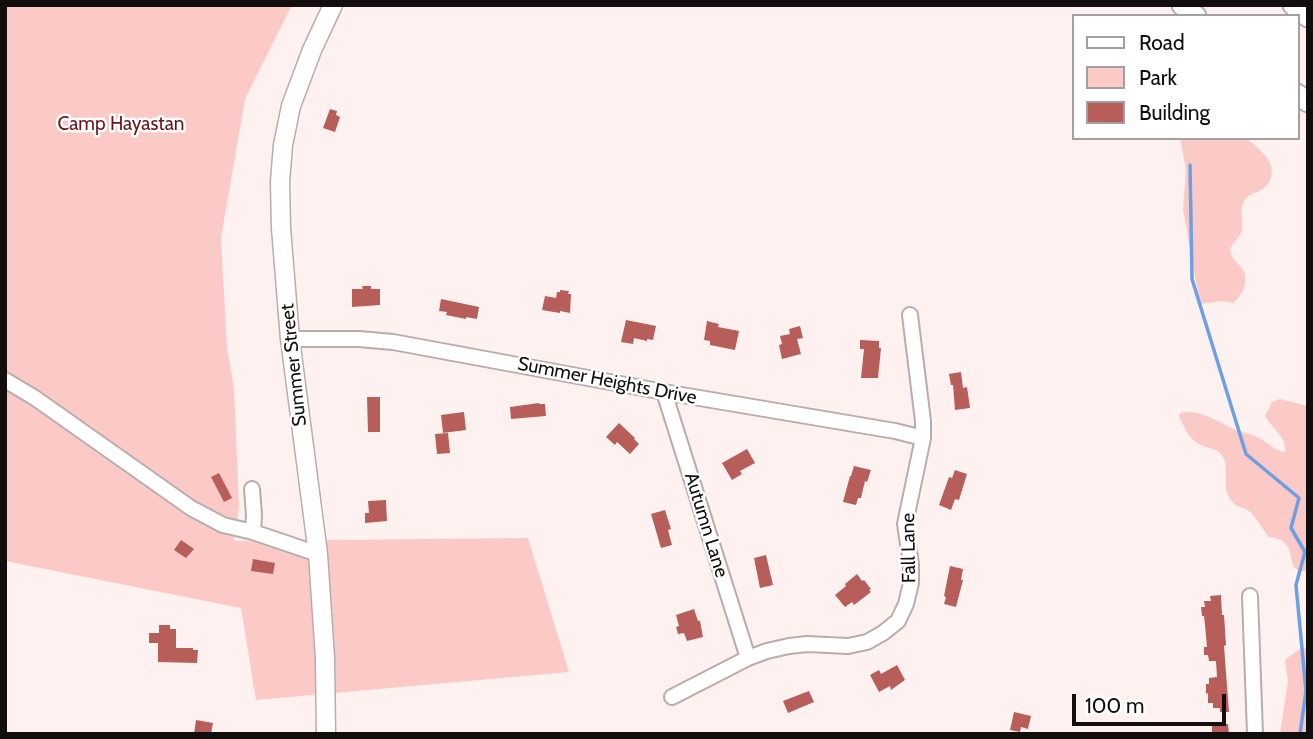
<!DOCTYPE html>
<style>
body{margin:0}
#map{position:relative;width:1313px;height:739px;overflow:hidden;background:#fff1f0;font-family:Cabin,sans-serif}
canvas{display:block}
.frame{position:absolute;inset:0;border:7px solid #130e0e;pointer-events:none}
.legend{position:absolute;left:1072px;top:14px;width:228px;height:126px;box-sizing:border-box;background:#fff;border:2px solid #a19f9f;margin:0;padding:9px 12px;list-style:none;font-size:21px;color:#130e0e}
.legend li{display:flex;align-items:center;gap:14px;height:35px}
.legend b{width:35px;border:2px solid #a19f9f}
.scale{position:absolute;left:1072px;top:694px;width:154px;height:32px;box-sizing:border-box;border:4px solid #130e0e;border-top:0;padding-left:9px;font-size:21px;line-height:24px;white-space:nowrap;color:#130e0e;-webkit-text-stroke:5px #fff;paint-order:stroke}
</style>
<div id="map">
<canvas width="1313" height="739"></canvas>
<div class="frame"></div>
<ul class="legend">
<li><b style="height:9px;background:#fff"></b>Road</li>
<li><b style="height:19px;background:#fbcac6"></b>Park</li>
<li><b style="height:19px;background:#b75e5a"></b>Building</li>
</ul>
<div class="scale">100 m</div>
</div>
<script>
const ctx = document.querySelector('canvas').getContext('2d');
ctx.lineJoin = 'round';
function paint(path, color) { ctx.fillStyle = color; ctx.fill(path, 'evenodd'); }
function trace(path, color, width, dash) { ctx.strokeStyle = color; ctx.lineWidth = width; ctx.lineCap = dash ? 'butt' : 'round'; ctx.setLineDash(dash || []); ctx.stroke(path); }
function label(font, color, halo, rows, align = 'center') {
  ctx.font = font + ' Cabin,sans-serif'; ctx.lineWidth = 5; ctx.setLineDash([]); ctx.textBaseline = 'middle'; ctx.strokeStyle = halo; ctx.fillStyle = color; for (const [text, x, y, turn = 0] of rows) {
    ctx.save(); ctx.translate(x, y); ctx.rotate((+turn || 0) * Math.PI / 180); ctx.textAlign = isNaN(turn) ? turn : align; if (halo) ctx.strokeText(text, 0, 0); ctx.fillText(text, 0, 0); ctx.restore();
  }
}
paint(new Path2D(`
 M 5,5 L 292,5 L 245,99 L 221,238 L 227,348 L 234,388 L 239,507 L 234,541 L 528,538 L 569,672 L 256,700 L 241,608 L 5,561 Z
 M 1180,138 C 1192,138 1238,136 1246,139 C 1253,142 1261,151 1266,157 C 1272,164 1274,173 1269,182 C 1264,193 1250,191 1244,201 C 1238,211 1245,223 1241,233 C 1239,238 1233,242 1231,247 C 1228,257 1239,263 1243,270 C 1250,281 1241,297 1233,303 L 1223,301 L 1200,304 L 1183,209 L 1186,170 Z
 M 1280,399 L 1308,406 L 1308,571 C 1279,574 1305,541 1269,537 C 1262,530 1257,517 1249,511 C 1240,505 1235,509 1228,495 C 1222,482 1231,467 1221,454 C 1217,449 1212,449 1206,447 C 1190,442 1186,431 1179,416 L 1180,413 C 1201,408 1220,424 1239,431 C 1244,433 1250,434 1255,436 C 1266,440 1272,450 1285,452 C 1287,436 1272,429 1265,416 L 1272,402 Z
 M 1303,647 L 1308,649 L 1308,734 L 1280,734 L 1288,681 L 1285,663 L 1286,659 Z`), '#fbcac6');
trace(new Path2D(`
 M 1190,165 L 1192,279 L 1246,454 L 1299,498 L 1291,528 L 1305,552 L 1296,585 L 1306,691 L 1300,734`), '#6c9fe4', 3.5);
paint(new Path2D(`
 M 330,109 L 337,111 L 336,115 L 340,117 L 335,132 L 323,128 Z
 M 362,286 L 371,286 L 371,289 L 380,289 L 380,305 L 352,307 L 352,289 L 363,289 Z
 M 560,290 L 569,291 L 568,294 L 571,294 L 570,313 L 560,311 L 560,313 L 542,310 L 545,296 L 556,298 L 557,292 L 560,292 Z
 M 441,299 L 479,307 L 477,319 L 466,317 L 466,319 L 446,315 L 447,312 L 439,311 Z
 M 626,320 L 656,326 L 653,340 L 647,339 L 647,341 L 634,338 L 633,344 L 621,342 Z
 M 707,321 L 719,324 L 718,327 L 739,331 L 735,350 L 710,345 L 710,341 L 704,340 Z
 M 800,326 L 803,338 L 797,339 L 801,354 L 782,359 L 779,345 L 782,344 L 780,336 L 790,334 L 789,329 Z
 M 860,340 L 879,341 L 879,348 L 881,348 L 878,378 L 861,378 L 864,349 L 860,349 Z
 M 961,372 L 963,388 L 967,387 L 970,408 L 955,410 L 953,385 L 951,385 L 949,374 Z
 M 367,397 L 380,397 L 380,432 L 368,432 Z
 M 539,403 L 539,404 L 545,404 L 546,416 L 511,419 L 510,407 Z
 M 464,412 L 466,430 L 443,433 L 441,415 Z
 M 619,423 L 635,438 L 634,439 L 639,444 L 630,454 L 617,442 L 615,445 L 606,437 Z
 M 448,433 L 450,453 L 437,454 L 435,434 Z
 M 747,449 L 755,463 L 740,471 L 742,474 L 732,480 L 722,463 Z
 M 854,466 L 871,470 L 867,482 L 865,481 L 861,498 L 858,498 L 856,505 L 843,502 L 850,476 L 851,476 Z
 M 955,470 L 967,474 L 959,500 L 955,499 L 951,510 L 939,505 L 949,477 L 952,478 Z
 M 219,473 L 232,498 L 224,502 L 211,477 Z
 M 386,500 L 387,521 L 365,523 L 365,513 L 369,513 L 368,501 Z
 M 665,510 L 671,529 L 668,530 L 672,545 L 661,548 L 651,514 Z
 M 181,540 L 194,549 L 186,558 L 174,550 Z
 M 766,555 L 773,585 L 760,588 L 754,558 Z
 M 253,559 L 275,563 L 273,574 L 251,571 Z
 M 950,566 L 963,569 L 961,580 L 963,580 L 956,607 L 944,604 L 946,597 L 944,596 Z
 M 857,574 L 862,581 L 864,580 L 871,589 L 869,590 L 871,592 L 854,605 L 852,602 L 845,607 L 835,595 L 846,586 L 845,584 Z
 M 1221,595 L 1222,615 L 1224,615 L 1226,645 L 1224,646 L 1229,712 L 1220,712 L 1220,708 L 1213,708 L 1213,703 L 1208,703 L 1208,693 L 1206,694 L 1206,684 L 1209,684 L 1209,678 L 1217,677 L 1216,661 L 1209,661 L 1208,655 L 1204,655 L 1204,647 L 1207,647 L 1205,625 L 1204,616 L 1202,616 L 1201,607 L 1205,607 L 1204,601 L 1211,601 L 1210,596 Z
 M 694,609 L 698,621 L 700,621 L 703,637 L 687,641 L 684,633 L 678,634 L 676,627 L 679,626 L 676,615 Z
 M 159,625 L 170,625 L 170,629 L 176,629 L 176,648 L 193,648 L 193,650 L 198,650 L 197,663 L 158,662 L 158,643 L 149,643 L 149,633 L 159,633 Z
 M 897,665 L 905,680 L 891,690 L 890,686 L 879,692 L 870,675 L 879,670 L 881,674 Z
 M 809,691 L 814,702 L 788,713 L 783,701 Z
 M 1014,712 L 1031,716 L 1028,729 L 1021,727 L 1020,732 L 1010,730 Z
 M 196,720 L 213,723 L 211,734 L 194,734 Z
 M 1212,724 L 1228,724 L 1229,734 L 1212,734 Z`), '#b75e5a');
const minor = new Path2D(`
 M 290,339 L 359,339 L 393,342 L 664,392 L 895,431 L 923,438
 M 5,380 L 35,398 L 191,508 L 223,525 L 253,532 L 318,554
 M 664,392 L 748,658
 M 252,489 L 254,515 L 253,532
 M 1250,596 L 1255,734
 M 672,697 L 748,658 L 767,651 L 789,646 L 807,644 L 848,646 L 867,642 L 883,633 L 898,621 L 906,604 L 911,583 L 911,564 L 905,524 L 923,438 L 923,421 L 910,315`);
const major = new Path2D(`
 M 326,734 L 325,658 L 318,554 L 290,339 L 281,228 L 280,182 L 283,145 L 291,106 L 312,50 L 333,5`);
const highway = new Path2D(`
 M 1182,5 L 1196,16
 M 1293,5 L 1308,17
 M 1297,94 L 1308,102`);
trace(minor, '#b9adac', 18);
trace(major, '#b9adac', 21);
trace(highway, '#b9adac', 23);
trace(minor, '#fff', 14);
trace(major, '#fff', 18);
trace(highway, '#fff', 19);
label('19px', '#691518', '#fff', [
 ["Camp Hayastan",121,124]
]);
label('19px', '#130e0e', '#fff', [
 ["Summer Street",294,365,-96],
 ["Summer Heights Drive",607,381,11],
 ["Autumn Lane",706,525,73],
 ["Fall Lane",909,548,-91]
]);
</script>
